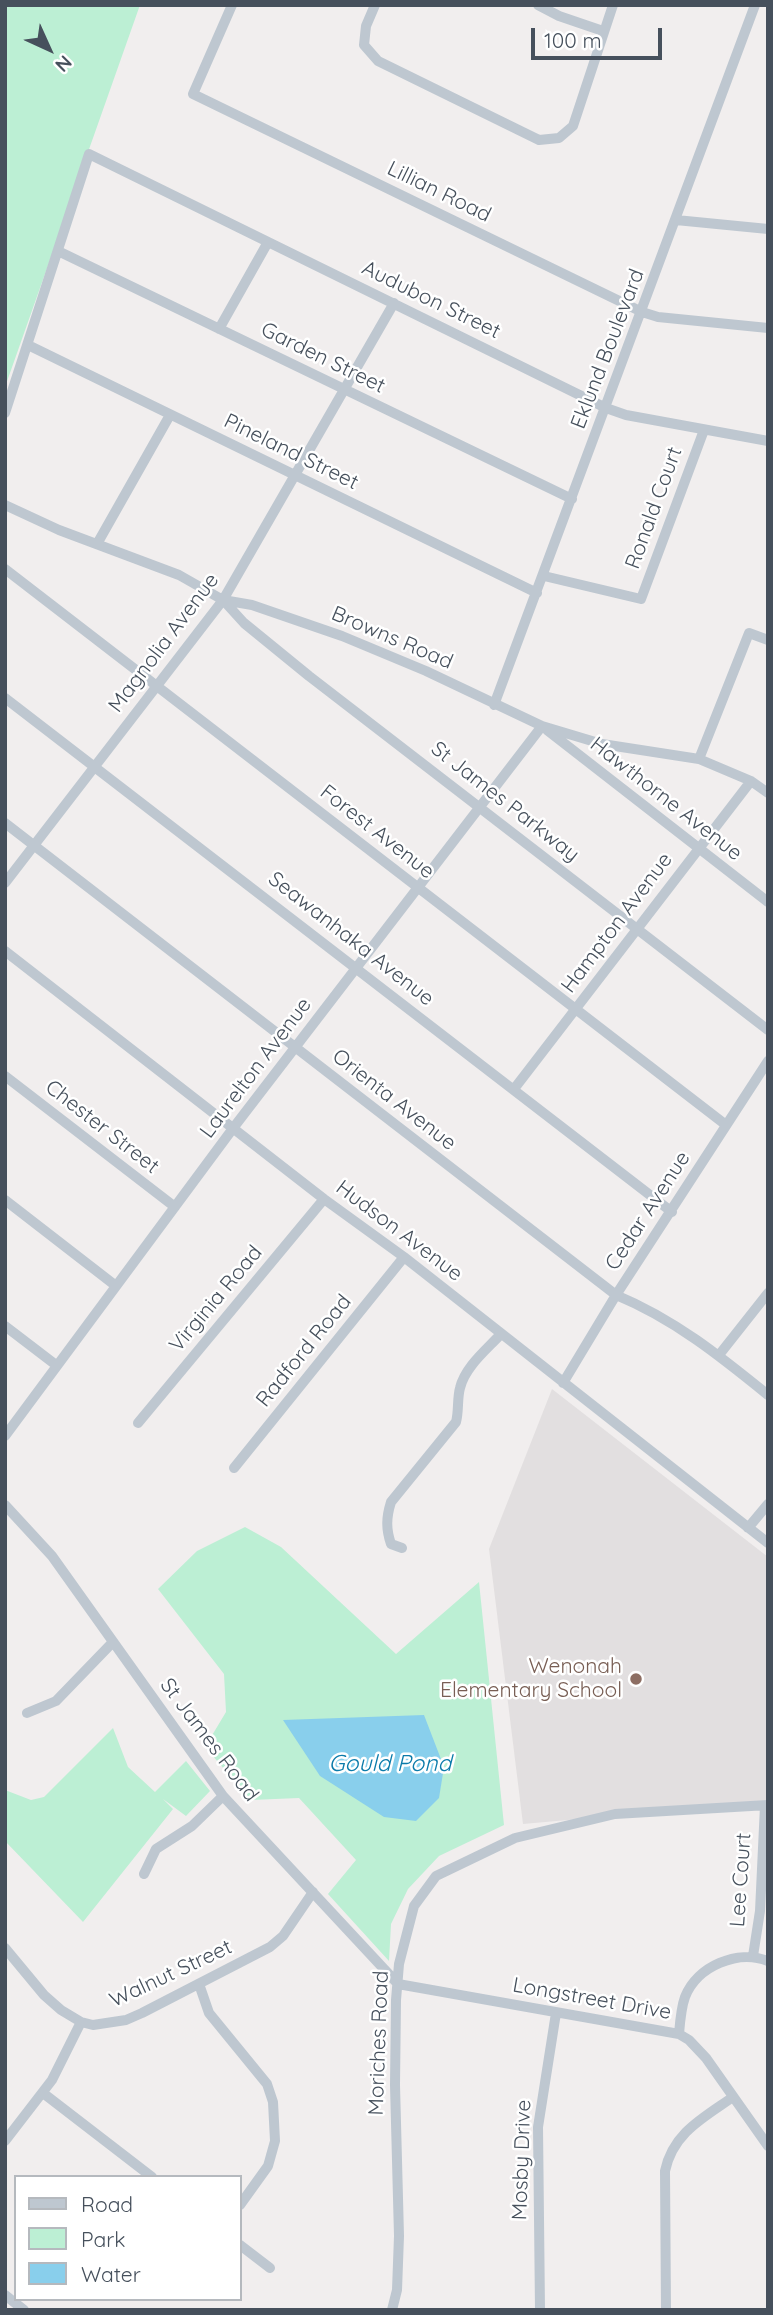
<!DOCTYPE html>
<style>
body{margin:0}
#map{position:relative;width:773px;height:2315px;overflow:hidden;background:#f1eeee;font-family:Quicksand,sans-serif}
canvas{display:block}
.frame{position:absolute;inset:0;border:7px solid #46505c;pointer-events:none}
.legend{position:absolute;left:14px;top:2175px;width:228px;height:126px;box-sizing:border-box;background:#fff;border:2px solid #b5b9be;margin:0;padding:9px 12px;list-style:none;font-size:21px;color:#46505c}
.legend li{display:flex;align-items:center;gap:14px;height:35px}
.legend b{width:35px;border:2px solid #b5b9be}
.north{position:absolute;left:14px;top:14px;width:70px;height:70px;-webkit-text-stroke:5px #fff;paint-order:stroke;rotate:135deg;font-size:19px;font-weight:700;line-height:28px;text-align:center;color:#46505c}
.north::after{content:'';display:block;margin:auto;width:24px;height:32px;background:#46505c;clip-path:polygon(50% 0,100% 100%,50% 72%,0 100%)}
.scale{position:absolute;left:531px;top:28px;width:131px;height:32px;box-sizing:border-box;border:4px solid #46505c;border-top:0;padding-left:9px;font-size:21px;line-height:24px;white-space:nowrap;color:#46505c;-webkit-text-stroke:5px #fff;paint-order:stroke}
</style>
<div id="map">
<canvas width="773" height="2315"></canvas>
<div class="frame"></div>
<ul class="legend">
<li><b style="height:9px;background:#bec7d0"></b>Road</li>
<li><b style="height:19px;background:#bcefd4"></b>Park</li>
<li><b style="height:19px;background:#89cfec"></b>Water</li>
</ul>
<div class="north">N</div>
<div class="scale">100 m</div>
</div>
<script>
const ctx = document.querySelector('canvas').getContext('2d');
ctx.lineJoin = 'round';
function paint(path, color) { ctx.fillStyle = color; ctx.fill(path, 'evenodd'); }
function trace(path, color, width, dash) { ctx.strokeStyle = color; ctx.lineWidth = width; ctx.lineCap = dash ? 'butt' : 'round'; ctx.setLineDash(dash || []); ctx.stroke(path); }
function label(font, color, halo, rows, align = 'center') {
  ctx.font = font + ' Quicksand,sans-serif'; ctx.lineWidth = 5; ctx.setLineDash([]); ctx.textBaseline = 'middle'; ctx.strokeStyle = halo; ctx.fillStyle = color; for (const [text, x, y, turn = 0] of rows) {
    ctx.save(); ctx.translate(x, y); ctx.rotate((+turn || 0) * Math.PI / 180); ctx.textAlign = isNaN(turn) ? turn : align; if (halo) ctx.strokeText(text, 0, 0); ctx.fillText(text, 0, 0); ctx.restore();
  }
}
paint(new Path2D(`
 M 552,1389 L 768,1557 L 768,1802 L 523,1824 L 489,1549 Z`), '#e2dfe0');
paint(new Path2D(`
 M 5,5 L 140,5 L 5,387 Z
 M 245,1527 L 281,1547 L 396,1654 L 479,1582 L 504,1825 L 439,1856 L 408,1889 L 391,1924 L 389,1961 L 328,1894 L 356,1860 L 299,1798 L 251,1800 L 205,1747 L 226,1712 L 224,1674 L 158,1589 L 197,1551 Z
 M 113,1728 L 128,1767 L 155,1792 L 186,1761 L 210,1791 L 186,1816 L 163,1799 L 173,1809 L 83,1922 L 5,1841 L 5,1790 L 31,1800 L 44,1797 Z`), '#bcefd4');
paint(new Path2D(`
 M 424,1715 L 444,1767 L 439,1798 L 416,1821 L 384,1817 L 320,1776 L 283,1720 Z`), '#89cfec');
trace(new Path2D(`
 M 232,5 L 193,94 L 642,312 L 658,317 L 768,328
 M 375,5 L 366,26 L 364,45 L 378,61 L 539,140 L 559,138 L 573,126 L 613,5
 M 538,5 L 559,16 L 603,31
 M 676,220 L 768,229
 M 58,251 L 572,499
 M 219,329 L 268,242
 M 28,345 L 537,593
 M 5,413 L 89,154 L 606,408 L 626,415 L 768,441
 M 5,505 L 59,530 L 179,575 L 223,600 L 252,605 L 342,636 L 426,671 L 542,726 L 602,744 L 699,759 L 751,781 L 768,793
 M 97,544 L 170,415
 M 5,569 L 726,1125
 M 544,576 L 641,599 L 704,430
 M 224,601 L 244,623 L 309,676 L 768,1030
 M 5,698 L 672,1212
 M 494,705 L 755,5
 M 547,730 L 768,902
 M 699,759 L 749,633 L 768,640
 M 5,823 L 616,1295 C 674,1319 720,1356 768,1395
 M 5,883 L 223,600 L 394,303
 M 5,951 L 324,1199 L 404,1257 L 768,1543
 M 5,1076 L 175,1207
 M 514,1089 L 751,781
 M 5,1200 L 116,1286
 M 5,1326 L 56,1365
 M 719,1355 L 768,1293
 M 563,1383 L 616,1295 L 768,1061
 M 138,1423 L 324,1199
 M 5,1436 L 234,1127 L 542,726
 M 234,1468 L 404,1257
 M 5,1505 L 52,1556 L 223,1796 L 398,1984 L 679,2034 L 689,2040 L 706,2058 L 768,2146
 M 748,1528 L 768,1504
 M 402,1548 L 391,1544 C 386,1529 386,1518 391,1502 L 456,1422 C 459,1411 457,1399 460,1388 C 465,1367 486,1350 500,1335
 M 27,1713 L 56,1701 L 113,1642
 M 144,1874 L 156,1849 L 192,1826 L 223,1796
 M 5,1948 L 44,1995 L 61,2010 L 81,2022 L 93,2025 L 126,2020 L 142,2013 L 270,1947 L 283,1936 L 313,1892
 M 753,1956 L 760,1911 L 765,1806
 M 199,1984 L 209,2013 L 267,2084 L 273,2102 L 275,2141 L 268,2166 L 240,2205
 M 679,2034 C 680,2022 681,2008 685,1997 C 697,1966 738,1949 768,1961
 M 43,2093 L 152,2177
 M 5,2141 L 52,2080 L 81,2022
 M 240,2245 L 270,2268
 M 5,2295 L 24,2310
 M 392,2310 L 397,2290 L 399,2236 L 395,2085 L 396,2000 L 399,1964 L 414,1906 L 436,1876 L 515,1838 L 615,1814 L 768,1805
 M 540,2310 L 538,2127 L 556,2013
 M 666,2310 L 665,2171 C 673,2133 703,2118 733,2097`), '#bec7d0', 10);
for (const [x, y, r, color] of [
 [636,1679,7,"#8d6e63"]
]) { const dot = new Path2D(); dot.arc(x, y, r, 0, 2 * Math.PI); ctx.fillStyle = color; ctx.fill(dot); trace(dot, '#fff', 2.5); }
label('21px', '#46505c', '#fff', [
 ["Lillian Road",439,192,26],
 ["Audubon Street",431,300,26],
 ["Eklund Boulevard",608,349,-69],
 ["Garden Street",323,358,26],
 ["Pineland Street",291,452,26],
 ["Ronald Court",654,508,-70],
 ["Browns Road",392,638,23],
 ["Magnolia Avenue",164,643,-53],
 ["Hawthorne Avenue",666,799,38],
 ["St James Parkway",505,802,38],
 ["Forest Avenue",377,832,38],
 ["Hampton Avenue",617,923,-53],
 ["Seawanhaka Avenue",351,939,38],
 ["Laurelton Avenue",256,1068,-53],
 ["Orienta Avenue",394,1100,38],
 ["Chester Street",102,1127,38],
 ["Cedar Avenue",648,1211,-57],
 ["Hudson Avenue",399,1231,37],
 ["Virginia Road",216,1299,-50],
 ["Radford Road",304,1351,-51],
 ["St James Road",209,1740,53],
 ["Lee Court",741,1880,-86],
 ["Walnut Street",171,1974,-25],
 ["Longstreet Drive",592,1999,10],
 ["Moriches Road",379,2043,-88],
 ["Mosby Drive",522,2160,-88]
]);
label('21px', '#785e54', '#fff', [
 ["Wenonah",622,1667],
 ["Elementary School",622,1691]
], 'right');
label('italic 23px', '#0b7baa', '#fff', [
 ["Gould Pond",390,1764]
]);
</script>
